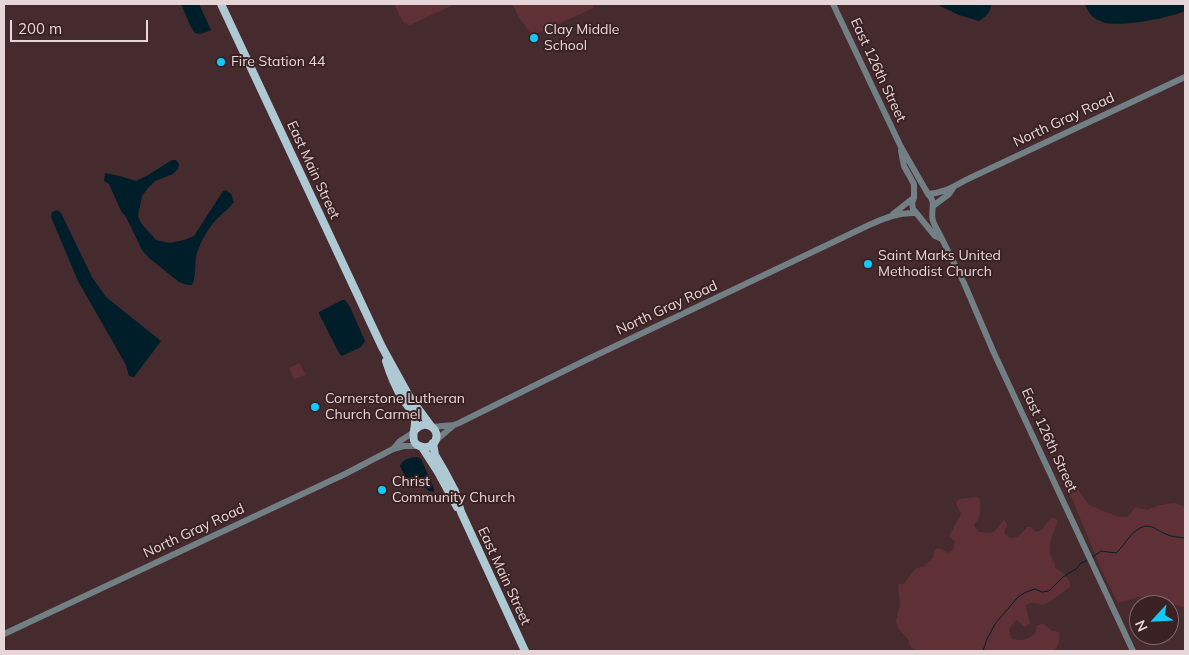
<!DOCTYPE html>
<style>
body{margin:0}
#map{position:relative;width:1189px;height:655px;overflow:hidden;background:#452b2e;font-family:Mulish,sans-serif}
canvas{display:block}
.frame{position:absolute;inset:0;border:5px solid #e7d6d7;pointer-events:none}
.north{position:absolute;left:1129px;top:595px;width:50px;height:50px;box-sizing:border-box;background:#3a2224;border:1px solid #7f6a6c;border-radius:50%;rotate:245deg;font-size:14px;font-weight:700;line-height:20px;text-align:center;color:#e7d6d7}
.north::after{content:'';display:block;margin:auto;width:18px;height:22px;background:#10cafa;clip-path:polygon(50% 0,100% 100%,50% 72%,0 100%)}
.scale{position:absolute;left:10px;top:20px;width:138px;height:22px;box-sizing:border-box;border:2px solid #e7d6d7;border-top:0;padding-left:6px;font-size:15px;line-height:18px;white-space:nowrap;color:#e7d6d7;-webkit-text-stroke:4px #3a2224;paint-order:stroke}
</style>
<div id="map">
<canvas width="1189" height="655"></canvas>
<div class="frame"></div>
<div class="north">N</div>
<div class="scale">200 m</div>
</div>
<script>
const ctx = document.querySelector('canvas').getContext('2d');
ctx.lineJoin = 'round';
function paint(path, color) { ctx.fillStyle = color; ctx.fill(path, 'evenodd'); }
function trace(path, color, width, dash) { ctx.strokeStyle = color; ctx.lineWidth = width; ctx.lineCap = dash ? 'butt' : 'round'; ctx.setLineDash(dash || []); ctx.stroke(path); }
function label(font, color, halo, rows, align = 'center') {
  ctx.font = font + ' Mulish,sans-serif'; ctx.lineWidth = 4; ctx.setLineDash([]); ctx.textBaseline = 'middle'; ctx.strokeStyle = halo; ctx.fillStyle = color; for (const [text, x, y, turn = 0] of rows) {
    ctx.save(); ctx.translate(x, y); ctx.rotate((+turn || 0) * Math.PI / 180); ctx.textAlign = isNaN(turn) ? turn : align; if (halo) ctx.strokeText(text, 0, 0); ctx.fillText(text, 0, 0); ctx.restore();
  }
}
paint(new Path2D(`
 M 394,4 L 455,4 L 410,25 L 403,22 Z
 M 512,4 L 594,4 L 593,8 L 532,36 L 519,17 Z
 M 299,363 L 306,375 L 294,379 L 289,368 Z
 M 1066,484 L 1079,491 L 1089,505 L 1118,517 L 1128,517 L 1135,507 L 1147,510 L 1160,505 L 1174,503 L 1185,507 L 1185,608 L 1152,597 L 1138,597 L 1118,603 L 1101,569 Z
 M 977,497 L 980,499 C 981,510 981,517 974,525 L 978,532 L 989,533 L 994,532 L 1004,520 L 1007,524 L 1004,533 C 1013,544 1021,535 1027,527 L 1031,527 L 1036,532 L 1041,530 L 1052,517 L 1058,521 C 1054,532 1049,541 1050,553 C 1051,559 1056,562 1055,568 C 1063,572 1068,578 1071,586 C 1061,593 1054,600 1043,605 C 1037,603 1032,602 1026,605 C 1026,612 1029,616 1030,623 L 1025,627 L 1017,620 C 1011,625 1007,629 1011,638 C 1021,642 1026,640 1035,634 L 1037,625 L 1044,624 L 1052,631 L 1059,632 C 1060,639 1059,645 1054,651 L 918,651 L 912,648 L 909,644 L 908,639 L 898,628 L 896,621 L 900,605 L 898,586 L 899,584 L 904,584 L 915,569 L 924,566 L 933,558 L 935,549 L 942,549 L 948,553 L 953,550 L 955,542 L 949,536 L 961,514 L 956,503 L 959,499 Z`), '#5f3137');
paint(new Path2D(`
 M 181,4 L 199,4 L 211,30 L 201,34 L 195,33 L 190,25 Z
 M 936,4 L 991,4 C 991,12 986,17 979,21 L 959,15 Z
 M 1085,4 L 1185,4 L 1185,11 C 1169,18 1115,29 1100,21 C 1092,18 1088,12 1085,4 Z
 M 172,160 L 176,160 L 179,164 L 178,169 L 173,174 L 155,181 L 148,188 L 142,196 L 138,216 L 141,223 L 156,240 L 170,243 L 184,240 L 194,236 L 223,191 L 226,190 L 231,194 L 234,202 C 230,208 225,211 220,216 C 210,225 201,240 197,253 C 194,263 197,275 192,285 L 187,285 L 179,282 L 149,258 L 142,250 L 126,217 L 121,211 L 109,184 L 104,181 L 105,173 L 120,176 L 136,181 L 148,175 Z
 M 57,210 L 61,213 L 92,277 L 106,297 L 161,341 L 134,377 L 129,376 L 126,365 L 78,281 L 51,217 L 52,212 Z
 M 342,300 L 345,300 L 350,307 L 365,341 L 361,347 L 342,356 L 339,353 L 319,314 L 319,312 Z
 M 417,457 L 420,458 L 421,459 L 434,488 L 434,492 L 429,491 L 423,486 L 412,488 L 407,481 L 400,466 C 402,460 410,457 417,457 Z`), '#001e29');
trace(new Path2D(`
 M 1091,558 L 1101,551 L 1116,553 C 1124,546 1129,535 1137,530 C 1150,521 1155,530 1166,534 C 1171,537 1179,537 1185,538
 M 983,651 L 987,639 L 995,624 L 1018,597 L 1026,592 L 1035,589 L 1042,592 L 1049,591 L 1063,577 L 1076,569 L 1081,563 L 1088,560`), '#001e29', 1);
trace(new Path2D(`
 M 833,4 L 901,147 L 928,194 C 937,202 930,211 933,221 C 935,227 939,232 942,239 L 964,283 L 994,353 L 1133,651
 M 901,151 L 904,166 L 914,184 L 914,198 L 912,203 L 913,209 L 935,236 L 942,239
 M 928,194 C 948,192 953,186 970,178 L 1185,77
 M 933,206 L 949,194 L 953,188
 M 893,214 L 912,199
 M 432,427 L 454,425
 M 434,442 L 454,425 L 459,423 L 584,361 L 869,225 C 885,218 899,212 916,213
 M 394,448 L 400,441 L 414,432
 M 4,634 L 345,474 L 393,449 L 404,446 L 419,446`), '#727f84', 6);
trace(new Path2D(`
 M 221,4 L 382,347 L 409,396 L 431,426
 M 386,361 C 390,374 396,388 403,400 C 407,405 412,410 414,416 C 418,425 410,435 415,443 C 420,448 428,449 433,444 C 444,433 427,416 415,430
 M 433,443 L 435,455 L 445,472 L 455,491 L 461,512 L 525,651
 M 422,447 L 438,472 L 457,507`), '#aec9d4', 8);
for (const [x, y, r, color] of [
 [534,38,5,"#10cafa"],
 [221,62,5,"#10cafa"],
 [868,264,5,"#10cafa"],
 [315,407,5,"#10cafa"],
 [382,490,5,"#10cafa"]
]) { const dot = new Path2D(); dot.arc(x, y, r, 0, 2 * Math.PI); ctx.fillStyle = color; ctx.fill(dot); trace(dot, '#3a2224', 2); }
label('14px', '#e7d6d7', '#3a2224', [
 ["Clay Middle",544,30],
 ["School",544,46],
 ["Fire Station 44",231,62],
 ["Saint Marks United",878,256],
 ["Methodist Church",878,272],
 ["Cornerstone Lutheran",325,399],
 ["Church Carmel",325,415],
 ["Christ",392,482],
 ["Community Church",392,498]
], 'left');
label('14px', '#e7d6d7', '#3a2224', [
 ["East 126th Street",878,70,65],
 ["North Gray Road",1064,120,-25],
 ["East Main Street",313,170,65],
 ["North Gray Road",667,308,-25],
 ["East 126th Street",1049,440,65],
 ["North Gray Road",194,531,-25],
 ["East Main Street",504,576,65]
]);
</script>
